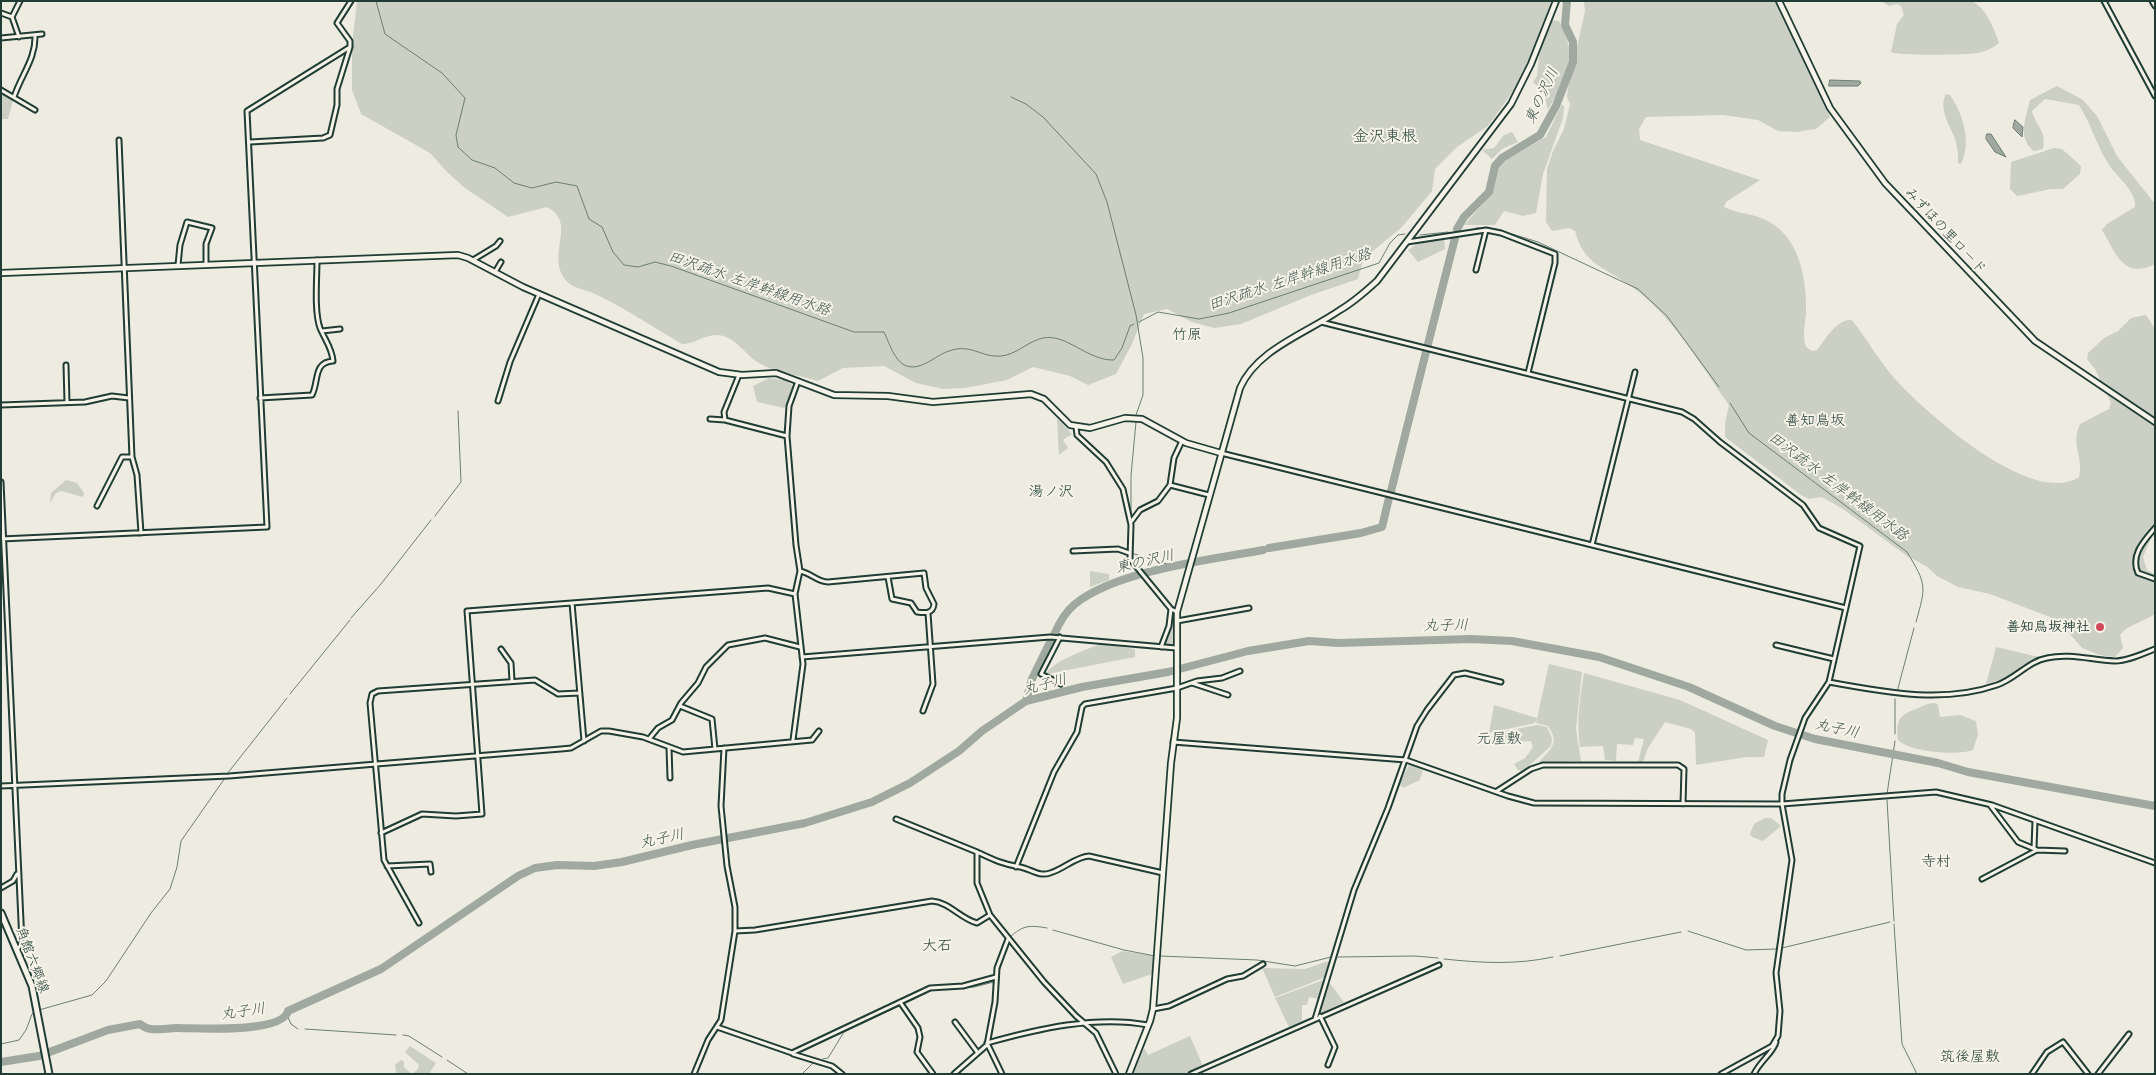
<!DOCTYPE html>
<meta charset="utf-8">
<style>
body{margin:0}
#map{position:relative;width:2156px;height:1075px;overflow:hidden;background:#eeece1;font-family:"Shantell Sans",sans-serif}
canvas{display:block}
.frame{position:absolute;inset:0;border:2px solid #1f3d34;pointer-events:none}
</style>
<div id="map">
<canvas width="2156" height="1075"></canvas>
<div class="frame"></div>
</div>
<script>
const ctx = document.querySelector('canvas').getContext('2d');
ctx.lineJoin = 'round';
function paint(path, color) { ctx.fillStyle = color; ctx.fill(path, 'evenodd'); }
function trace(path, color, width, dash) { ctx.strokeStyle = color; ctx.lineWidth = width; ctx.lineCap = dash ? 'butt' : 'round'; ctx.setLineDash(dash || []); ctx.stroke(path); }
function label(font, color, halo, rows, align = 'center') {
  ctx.font = font + ' "Shantell Sans","Klee One",sans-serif'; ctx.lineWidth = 4; ctx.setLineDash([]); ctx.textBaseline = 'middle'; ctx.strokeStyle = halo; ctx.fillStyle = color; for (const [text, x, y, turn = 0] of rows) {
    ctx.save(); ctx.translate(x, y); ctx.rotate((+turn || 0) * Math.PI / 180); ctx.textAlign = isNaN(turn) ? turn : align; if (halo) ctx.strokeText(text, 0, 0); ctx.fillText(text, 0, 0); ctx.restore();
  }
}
paint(new Path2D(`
 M 357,1 L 1551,1 L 1540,36 L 1514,90 L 1488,126 L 1457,147 L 1435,169 L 1432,191 L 1402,227 L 1368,255 L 1362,264 L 1358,279 L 1311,295 L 1241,324 L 1214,328 L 1192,322 L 1167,309 L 1144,314 L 1132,344 L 1116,374 L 1088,385 L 1070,376 L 1033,367 L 1007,380 L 965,388 L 943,389 L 916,383 L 884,366 L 843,368 L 818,381 C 799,375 775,373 759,363 C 746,356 735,336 718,335 C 705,334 695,344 682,344 C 653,327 625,308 595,294 C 588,290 576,289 570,284 C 541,259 580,224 547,207 L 508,217 L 465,188 L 447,172 L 430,153 L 361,114 L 352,90 L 352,46 Z
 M 1584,1 L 1776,1 L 1830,117 L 1816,129 L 1796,132 L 1778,131 L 1758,120 L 1723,115 L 1646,117 L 1639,129 L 1640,140 L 1760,180 L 1726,202 L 1724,207 C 1737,214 1754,213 1768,221 C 1800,238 1807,280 1806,313 C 1805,325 1802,336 1806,347 L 1812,351 L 1817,350 C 1826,339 1836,319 1852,320 C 1867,339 1879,361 1895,379 C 1925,412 2032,508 2079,477 C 2084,455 2070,447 2080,424 L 2109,409 L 2111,403 L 2095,369 L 2087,359 L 2088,353 L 2104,338 L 2118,331 L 2131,318 L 2146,315 L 2155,329 L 2155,528 L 2143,557 L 2147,570 L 2155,574 L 2155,614 C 2144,622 2128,624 2120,635 L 2123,648 L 2115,657 L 2100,655 L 2082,648 L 2069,633 L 2050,617 L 1990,594 L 1958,587 L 1937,576 L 1926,566 L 1907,556 L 1843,509 L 1822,497 L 1809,499 L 1801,495 L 1725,437 L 1725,423 L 1729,405 C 1698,362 1672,313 1626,283 C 1602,266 1583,263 1575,231 L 1569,228 L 1552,231 L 1546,222 L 1547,169 L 1553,151 L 1564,129 L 1570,104 L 1567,97 L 1568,88 L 1585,11 Z
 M 1881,1 L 1971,1 C 1986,7 1994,28 1999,43 C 1993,48 1986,51 1978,53 C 1969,55 1897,56 1891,52 L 1897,24 L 1904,15 L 1901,6 L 1897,4 L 1889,6 Z
 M 1552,20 L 1559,21 C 1580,59 1567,76 1548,110 L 1544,93 L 1533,82 L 1537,76 L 1540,49 Z
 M 2057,86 L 2083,100 L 2097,116 L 2117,156 L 2155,204 L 2155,264 C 2123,280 2116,253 2102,230 L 2107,224 L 2135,207 C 2137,193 2119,178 2111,168 C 2097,148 2092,125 2079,105 L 2045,99 L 2032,111 C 2036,128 2047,129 2043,149 L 2034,151 C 2017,139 2026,117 2030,100 Z
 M 1,93 L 13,100 L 8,119 L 1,119 Z
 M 1946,94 L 1950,95 C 1963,114 1972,142 1961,164 L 1958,163 C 1958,155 1958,147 1955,139 C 1950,125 1938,109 1946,94 Z
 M 1562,104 L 1564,107 L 1563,118 L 1543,174 L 1536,213 L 1523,216 L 1504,211 L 1495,225 L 1464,225 L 1490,196 L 1496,173 L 1502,162 L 1546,137 Z
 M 1512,132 L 1518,142 L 1502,149 L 1492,159 L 1482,150 L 1494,148 L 1504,135 Z
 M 2054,148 L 2062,149 L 2081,166 L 2080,174 L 2063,189 L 2051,189 L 2017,196 L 2010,189 L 2011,162 Z
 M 1444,238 L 1445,249 L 1418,262 L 1408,250 L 1418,243 Z
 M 769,378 L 784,380 L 794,386 L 795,397 L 784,408 L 757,402 L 753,386 Z
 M 1057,418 L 1072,434 L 1063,440 L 1068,448 L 1059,455 Z
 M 66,480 L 77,483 L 84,493 L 83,497 L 61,491 L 56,493 L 50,503 L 51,493 Z
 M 1090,571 L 1109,574 L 1109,580 L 1090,587 Z
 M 1173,625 L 1173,644 L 1165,645 L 1172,626 Z
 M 1101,644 L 1135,649 L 1135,657 L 1047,674 C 1048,663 1090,648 1101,644 Z
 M 1996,647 L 2039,657 L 2009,677 L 1986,684 Z
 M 1549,664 L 1582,672 L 1576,729 L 1581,761 L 1539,762 C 1551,749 1560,743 1548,726 L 1536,723 Z
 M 1584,673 L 1680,700 L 1768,740 L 1764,757 L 1747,757 L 1696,765 L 1695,733 L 1691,729 L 1665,722 L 1648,748 L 1643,762 L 1638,762 L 1644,739 L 1635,738 L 1633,745 L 1617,744 L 1616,761 L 1605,760 L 1603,746 L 1580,747 C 1576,722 1580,698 1584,673 Z
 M 1935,703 L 1938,705 L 1940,717 L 1960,715 L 1976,721 L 1978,735 L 1973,750 C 1957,756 1910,752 1898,740 C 1896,722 1898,715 1916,709 C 1923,706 1927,703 1935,703 Z
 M 1494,705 L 1537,718 L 1535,723 L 1489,733 Z
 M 1537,725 L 1547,727 L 1552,738 L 1551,746 L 1523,771 L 1518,770 L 1514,764 L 1525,758 L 1533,747 L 1531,741 L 1490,742 L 1489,739 L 1495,733 Z
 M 1409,765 L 1423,769 L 1420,780 L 1403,788 L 1399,784 Z
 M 1765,818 L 1771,818 L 1781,826 L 1763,841 L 1752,837 L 1750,834 L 1754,824 Z
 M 1122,951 L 1154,956 L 1152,974 L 1123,984 L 1111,957 Z
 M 1325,962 L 1331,962 L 1326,977 L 1275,997 L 1262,968 L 1305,969 Z
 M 1326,979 L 1319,999 L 1309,997 L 1307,1005 L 1302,1005 L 1302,1021 L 1289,1027 L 1275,998 Z
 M 1329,982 L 1344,1002 L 1321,1013 L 1320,1011 Z
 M 1190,1036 L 1203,1066 L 1186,1074 L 1133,1074 L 1144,1048 L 1148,1055 Z
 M 410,1046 L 436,1063 L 429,1074 L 398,1074 L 396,1072 L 395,1065 L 401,1060 L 404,1062 L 404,1067 L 412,1074 L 417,1070 L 419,1065 L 405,1052 Z`), '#cccfc4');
const water = new Path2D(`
 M 1830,80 L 1860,81 L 1861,83 L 1858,86 L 1829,86 Z
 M 2015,120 L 2023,127 L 2022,137 L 2013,128 Z
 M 1987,134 L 1991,134 L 2006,157 L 1995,152 L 1986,139 Z`);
paint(water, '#9fa99f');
trace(water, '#6c7e74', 1);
trace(new Path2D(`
 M 376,1 L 385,34 L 442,73 L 465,98 L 456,135 L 458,147 L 472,160 L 495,168 L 514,183 L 532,188 L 556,182 L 577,186 L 589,219 L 602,227 L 613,252 L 624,265 L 638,267 L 655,262 L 671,266 L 854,332 L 884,332 C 889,342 895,363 907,366 C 921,371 936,355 949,351 C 971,343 982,358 1001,356 C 1016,355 1028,341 1043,338 C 1066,333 1088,361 1114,360 L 1122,348 L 1130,326 L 1134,324
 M 1011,97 L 1026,104 L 1043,117 L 1096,174 L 1107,202 L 1136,315 L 1143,358 L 1143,395 L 1136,415
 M 1476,228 L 1496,229 L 1538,242 L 1638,289 L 1667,316 L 1719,387
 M 1420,235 L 1448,232
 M 1139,322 L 1158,312 L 1199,319 L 1229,313 L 1379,263 L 1390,243 L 1398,235 L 1405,234
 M 1730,403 L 1749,433 L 1907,552 C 1927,585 1926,586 1916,622
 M 1131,515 L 1131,475 L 1136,422
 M 435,516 L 461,482 L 458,411
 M 1132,534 L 1133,523
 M 1131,553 L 1177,567
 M 351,618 L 381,584 L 431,520
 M 1897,692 L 1914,628
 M 290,694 L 350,620
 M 1895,699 L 1895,734
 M 227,774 L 287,698
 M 1887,794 L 1895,741
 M 1887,800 L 1894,921
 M 1894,924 L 1902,1044 L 1917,1074
 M 1053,930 L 1124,950 L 1155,956
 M 1688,931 L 1746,950 L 1776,949
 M 1010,937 C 1023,925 1030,925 1047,928
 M 1782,948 L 1890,922
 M 1160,956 L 1257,960 L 1295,966 L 1331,957
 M 1560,956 L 1681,932
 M 1338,957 L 1415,956 L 1438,958
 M 1444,959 C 1482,963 1516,965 1553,957
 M 998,975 L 1006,949
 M 938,989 L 974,987 L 994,982
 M 904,1004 L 934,989
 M 39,1010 L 92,995 L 106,981 L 151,913 L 170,889 L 177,867 L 181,841 L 225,778
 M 287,1015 L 291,1024 L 298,1029
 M 305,1029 L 396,1035
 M 403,1035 L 409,1036 L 442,1057
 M 1,1044 L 19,1040 L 26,1030 L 32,1014 L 36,1012
 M 823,1059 L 828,1058 L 844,1032 L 899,1006
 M 447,1060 L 468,1074
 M 802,1074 L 814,1062`), '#6c7e74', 1);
trace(new Path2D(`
 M 1457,229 L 1464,217 L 1489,192 L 1495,166 L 1502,158 L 1540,135 L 1556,106 L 1573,62 L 1573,42 L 1565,25 L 1567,1
 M 1428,344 L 1455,238
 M 1391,491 L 1426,352
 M 1269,548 L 1361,533 L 1382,527 L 1389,498
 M 1054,635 C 1059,623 1065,612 1075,604 C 1117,570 1210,560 1263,550
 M 1026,701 L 1032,679 L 1050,642
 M 1,1062 L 39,1056 L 108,1030 L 140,1024 C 150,1033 164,1028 177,1028 C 196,1028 282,1034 288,1011 L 381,969 L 518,876 L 535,868 L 557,865 L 594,866 L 622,862 L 692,845 L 805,823 L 872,802 L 910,783 L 959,751 L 982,731 L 1026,701 L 1082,687 L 1168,672 L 1248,651 L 1309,641 L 1338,643 L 1471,639 L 1512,641 L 1599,657 L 1689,687 L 1775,726 L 1815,739 L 1938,763 L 1968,772 L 2155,806`), '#9fa99f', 8);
const minor = new Path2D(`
 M 2104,1 L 2155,96
 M 2152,1 L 2155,6
 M 1,13 L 12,17 L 20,1
 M 12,17 L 19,37
 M 1,38 L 42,34
 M 1,90 L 35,110
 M 14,97 C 21,75 36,59 35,35
 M 119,140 L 132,457 L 137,475 L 141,533
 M 250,142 L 323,138 L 330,135 L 337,105 L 337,89 L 350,47 L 350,41 L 337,23 L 351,1
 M 1407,242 L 1486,230 L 1501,233 L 1555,254 L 1555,263 L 1528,373
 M 473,260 L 496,246 L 500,241
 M 178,265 L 180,245 L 187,222 L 212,228 L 206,244 L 206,264
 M 1476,270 L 1486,230
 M 495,272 L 501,262
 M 1321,322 L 1682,412 L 1694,419 L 1720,442 L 1803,505 L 1819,528 L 1860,546 L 1829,682 L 1805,718 L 1790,760 L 1782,794 L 1782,804 L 1792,860 L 1776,973 L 1780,1011 L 1778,1036 L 1772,1046 L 1721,1074
 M 322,331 L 340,329
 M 66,365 L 67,402
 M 739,375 L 724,412 L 725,420 L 787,436
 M 260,398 L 312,395 C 319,382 313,362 333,361 C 332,348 325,340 320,328 C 314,311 317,279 317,260
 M 498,401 L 510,362 L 539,294
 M 1,405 L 85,402 L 112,396 L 129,398
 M 710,419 L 725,420
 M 1076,427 L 1077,435 L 1106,462 L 1123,489 L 1131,525 L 1130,559 L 1171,609 L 1177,612
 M 1221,453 L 1846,608
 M 1,482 L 22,943 L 17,950
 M 1170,485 L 1174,458 L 1182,441
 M 97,506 L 122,457 L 132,457
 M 1131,522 L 1140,510 L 1158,501 L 1170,485 L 1209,495
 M 2155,528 C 2144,541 2130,555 2138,573 L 2155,579
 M 1,539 L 267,527 L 247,111 L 350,47
 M 1592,545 L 1635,372
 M 1073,551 L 1118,549 L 1129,553
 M 800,571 C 811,573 817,582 828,582 L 924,573 L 926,588 L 934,604 C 933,614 925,613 917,612 L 911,603 L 892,599 L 888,577
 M 572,603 L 584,741
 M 1177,621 L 1249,608
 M 1060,637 L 1041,674 L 1061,684
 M 1776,645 L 1834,659
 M 1161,647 L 1169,626 L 1171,609
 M 501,649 L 511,663 L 512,681
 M 802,657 L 1050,637 L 1176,648
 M 1829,682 C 1885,692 1942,704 1997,685 C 2015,679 2029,661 2047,658 C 2070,653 2091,660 2115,661 C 2128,661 2142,654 2155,649
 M 1192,683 L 1228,695
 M 680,706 L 712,719 L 715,749
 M 923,711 L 933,684 L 928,613
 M 649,739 L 658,728 L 672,720 L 681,703 L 698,683 L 706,667 L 728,645 L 765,638 L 800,647
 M 793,740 L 803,664 L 795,594 L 800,571 L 796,545 L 787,436 L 789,406 L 798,381
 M 1173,742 L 1406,760 L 1508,796 L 1534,803 L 1782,804 L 1936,792 L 1992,805 L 2155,863
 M 669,748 L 670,778
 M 1,786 L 229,776 L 561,749 L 571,748 L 601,731 L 609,731 L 643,737 L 683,752 L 812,740 L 819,731
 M 1497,791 L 1531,769 L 1543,765 L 1678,765 L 1684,769 L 1683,804
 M 1990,805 L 2018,842 L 2037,850 L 2065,851
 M 896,819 L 977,852 L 977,883 L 990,915 L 1044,982 L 1076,1016 L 1096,1033 L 1116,1074
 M 381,833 L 422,814 L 456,816 L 482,814 L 467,611 L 768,588 L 795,594
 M 2034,848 L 2035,821
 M 977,852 C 994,860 1002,864 1020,867 C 1031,869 1039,877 1050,873 C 1064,869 1075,857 1089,856 L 1163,873
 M 387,866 L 430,864 L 431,872
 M 1016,867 L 1054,772 L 1077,732 L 1082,707 L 1085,704 L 1177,688 L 1197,681 L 1222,678 L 1240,671
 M 1982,879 L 2037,850
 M 1,888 L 13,881 L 17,874
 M 419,923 L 384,860 L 370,703 L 372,694 L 378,691 L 535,680 L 558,694 L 579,693
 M 735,931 L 755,930 L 932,901 C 949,902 961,919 977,923 L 990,915
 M 900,1002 L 918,1028 L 920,1037 L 917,1052 L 933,1074
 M 1153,1009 L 1169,1006 L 1227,979 L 1243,976 L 1263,964
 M 1320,1016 L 1335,1047 L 1328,1065
 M 1315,1019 L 1354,890 L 1388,808 L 1417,726 L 1427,710 L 1454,675 L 1465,673 L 1501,682
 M 955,1022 L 978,1053
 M 717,1027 L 792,1053 L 930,988 L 963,986 L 996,977
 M 793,1054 L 832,1066 L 842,1074
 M 694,1074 L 708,1040 L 721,1020 L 735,931 L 735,907 L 727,866 L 721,806 L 724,748
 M 954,1074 L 987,1045 L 995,1002 L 997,968 L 1008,939
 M 1002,1074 L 987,1043 C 1037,1029 1096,1015 1148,1025
 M 1191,1074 L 1439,965
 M 1754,1074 C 1760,1061 1774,1052 1776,1042
 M 2032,1074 L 2047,1052 L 2063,1042 L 2088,1074
 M 2098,1074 L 2129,1034`);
const tertiary = new Path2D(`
 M 1779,1 L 1830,108 L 1885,183 L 2035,341 L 2155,422
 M 1,273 L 458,255 L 468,258 L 523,287 L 719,372 L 742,375 L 776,373 L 834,395 L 888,396 L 933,402 L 1031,394 L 1044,399 L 1070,425 L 1090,428 L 1125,418 L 1142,419 L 1186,443 L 1221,453
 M 1129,1074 L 1150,1021 L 1153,1009 L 1171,763 L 1177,718 L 1177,612 L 1240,388 C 1257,349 1307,333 1340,310 C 1354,302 1365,292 1377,281 L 1511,104 L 1531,64 L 1556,1`);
const primary = new Path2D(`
 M 1,913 L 32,986 L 49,1074`);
trace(minor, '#1f3d34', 7);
trace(tertiary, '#1f3d34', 8);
trace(primary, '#1f3d34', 9);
trace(minor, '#f7f3e8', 3);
trace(tertiary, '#f7f3e8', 4.5);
trace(primary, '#f7f3e8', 5);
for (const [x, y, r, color] of [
 [2100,627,5,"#d1495b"]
]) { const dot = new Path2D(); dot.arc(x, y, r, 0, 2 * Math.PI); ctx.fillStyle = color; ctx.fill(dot); trace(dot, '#f7f3e8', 2); }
label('14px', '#1f3d34', '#f7f3e8', [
 ["みずほの里ロード",1945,231,47],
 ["角館六郷線",32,960,69]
]);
label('bold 14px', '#1f3d34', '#f7f3e8', [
 ["善知鳥坂神社",2090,627]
], 'right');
label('italic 15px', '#3f584f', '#f7f3e8', [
 ["東の沢川",1542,96,-65],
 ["田沢疏水 左岸幹線用水路",1290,280,-18],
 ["田沢疏水 左岸幹線用水路",749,284,19],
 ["田沢疏水 左岸幹線用水路",1838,487,37],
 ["東の沢川",1145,562,-13],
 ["丸子川",1446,626,-1],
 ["丸子川",1045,685,-15],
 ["丸子川",1837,729,12],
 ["丸子川",662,839,-12],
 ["丸子川",243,1012,-8]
]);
label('15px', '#1f3d34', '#f7f3e8', [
 ["竹原",1187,335],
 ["善知鳥坂",1815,421],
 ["湯ノ沢",1051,492],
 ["元屋敷",1499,739],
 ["寺村",1936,862],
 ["大石",937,946],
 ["筑後屋敷",1970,1057]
]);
label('16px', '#1f3d34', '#f7f3e8', [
 ["金沢東根",1385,137]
]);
</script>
